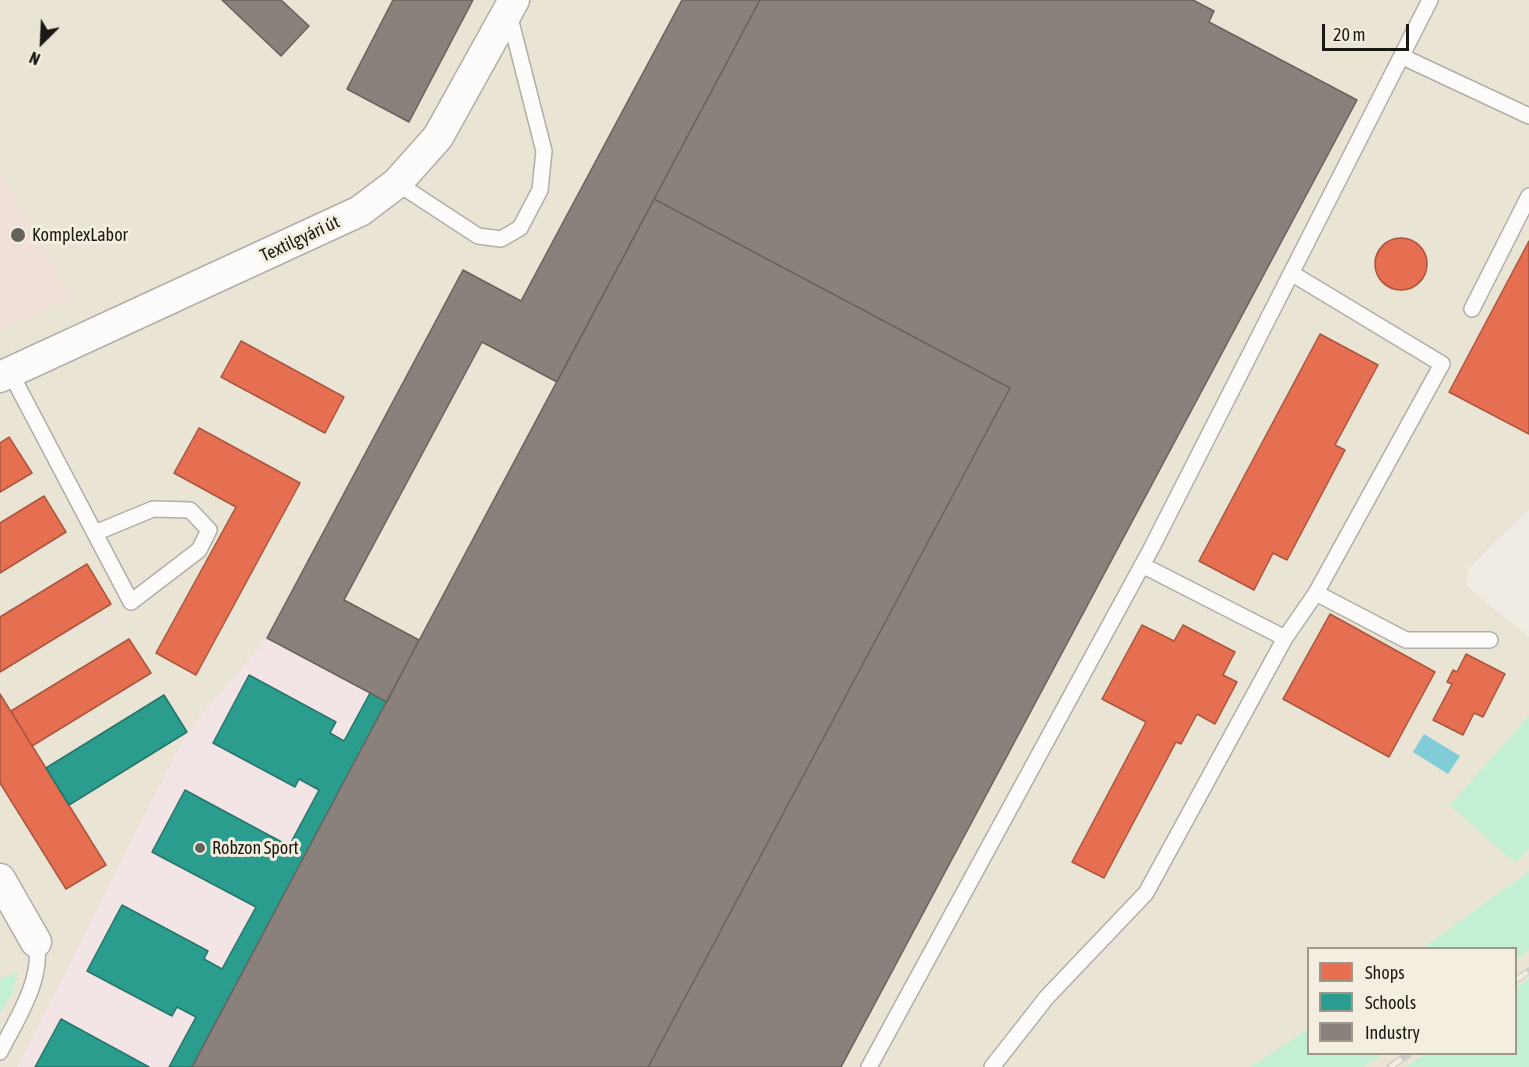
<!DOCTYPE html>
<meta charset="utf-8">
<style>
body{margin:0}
#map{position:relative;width:1529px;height:1067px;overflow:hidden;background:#f0ece4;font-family:"Asap Condensed",sans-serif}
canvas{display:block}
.legend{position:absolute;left:1307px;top:947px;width:210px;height:108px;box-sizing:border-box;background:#f4eee0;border:2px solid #9d988e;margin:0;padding:8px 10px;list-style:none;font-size:18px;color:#1a1813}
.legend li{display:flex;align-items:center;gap:12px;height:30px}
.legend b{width:30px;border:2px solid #9d988e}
.north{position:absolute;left:12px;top:12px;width:60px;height:60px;-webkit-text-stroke:4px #f4eee0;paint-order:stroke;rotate:204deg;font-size:16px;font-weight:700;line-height:24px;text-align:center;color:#1a1813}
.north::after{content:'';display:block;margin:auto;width:21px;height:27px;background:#1a1813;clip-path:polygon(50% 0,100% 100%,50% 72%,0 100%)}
.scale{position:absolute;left:1322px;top:24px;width:87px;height:27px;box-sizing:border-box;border:3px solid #1a1813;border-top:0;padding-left:8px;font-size:18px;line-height:21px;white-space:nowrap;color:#1a1813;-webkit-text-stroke:4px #f4eee0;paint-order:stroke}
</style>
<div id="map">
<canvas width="1529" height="1067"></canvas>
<ul class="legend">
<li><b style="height:16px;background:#e76f51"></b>Shops</li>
<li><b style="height:16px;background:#2a9d8f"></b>Schools</li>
<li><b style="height:16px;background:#8a817c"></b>Industry</li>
</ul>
<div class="north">N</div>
<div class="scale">20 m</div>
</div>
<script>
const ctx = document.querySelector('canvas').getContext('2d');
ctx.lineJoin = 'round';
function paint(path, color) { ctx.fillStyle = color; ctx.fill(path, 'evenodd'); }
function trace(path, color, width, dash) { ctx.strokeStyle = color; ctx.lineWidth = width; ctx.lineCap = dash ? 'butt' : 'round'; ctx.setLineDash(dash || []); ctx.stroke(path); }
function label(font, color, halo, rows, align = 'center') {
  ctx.font = font + ' "Asap Condensed",sans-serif'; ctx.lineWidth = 6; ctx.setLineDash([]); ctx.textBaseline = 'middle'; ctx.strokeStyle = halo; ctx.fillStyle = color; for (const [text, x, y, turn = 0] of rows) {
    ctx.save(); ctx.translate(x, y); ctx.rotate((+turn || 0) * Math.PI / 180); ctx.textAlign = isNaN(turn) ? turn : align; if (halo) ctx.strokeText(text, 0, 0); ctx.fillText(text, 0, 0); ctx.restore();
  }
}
paint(new Path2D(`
 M 0,0 L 1529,0 L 1529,510 L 1468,569 L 1466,586 L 1529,637 L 1529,871 L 1423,948 L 1308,948 L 1308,1029 L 1250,1067 L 0,1067 Z
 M 1529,950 L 1529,978 L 1516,988 L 1516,960 Z
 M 1384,1054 L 1425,1054 L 1406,1067 L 1363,1067 Z`), '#eae4d4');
paint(new Path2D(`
 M 267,638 L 387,702 L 192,1067 L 17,1067 L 187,732 Z`), '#f3e4e6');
paint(new Path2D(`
 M 0,172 L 71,297 L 0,331 Z`), '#f0e0d9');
paint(new Path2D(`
 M 1529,716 L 1529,848 L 1515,863 L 1450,805 Z
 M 1529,871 L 1529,950 L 1516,960 L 1516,948 L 1423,948 Z
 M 18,971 L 12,994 L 0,1013 L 0,979 Z
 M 1529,978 L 1529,1067 L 1406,1067 L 1425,1054 L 1516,1054 L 1516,988 Z
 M 1308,1029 L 1308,1054 L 1384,1054 L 1363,1067 L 1250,1067 Z`), '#c3efd4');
paint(new Path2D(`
 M 1424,734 L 1460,756 L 1448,774 L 1413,752 Z`), '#80ccd7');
const shops = new Path2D(`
 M1375 264a26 26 0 1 1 52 0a26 26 0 1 1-52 0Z
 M 1529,241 L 1529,434 L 1449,392 Z
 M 1320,334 L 1378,365 L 1335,445 L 1345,450 L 1287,560 L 1273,553 L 1254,590 L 1199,561 Z
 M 241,341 L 344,397 L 325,433 L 221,377 Z
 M 199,428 L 300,483 L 196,675 L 156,653 L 236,507 L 174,473 Z
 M 9,437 L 32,473 L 0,492 L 0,443 Z
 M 44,496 L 66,532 L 0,573 L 0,523 Z
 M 87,564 L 111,604 L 0,672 L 0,617 Z
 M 1330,614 L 1435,672 L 1389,757 L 1283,699 Z
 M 1142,625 L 1174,641 L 1183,625 L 1235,652 L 1223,675 L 1237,682 L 1215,724 L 1197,714 L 1181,744 L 1176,742 L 1104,878 L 1072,862 L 1146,722 L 1102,699 Z
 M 129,639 L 151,673 L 32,746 L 11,711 Z
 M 1466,654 L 1505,674 L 1483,717 L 1474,713 L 1463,735 L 1433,720 L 1452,684 L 1447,682 L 1453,670 L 1457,672 Z
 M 0,694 L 106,865 L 66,889 L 0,783 Z`);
paint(shops, '#e76f51');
trace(shops, '#aa553e', 1.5);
const schools = new Path2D(`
 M 249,675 L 336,722 L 330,733 L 344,741 L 370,693 L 387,702 L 192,1067 L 169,1067 L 196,1017 L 177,1007 L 172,1016 L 87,971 L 122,905 L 208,951 L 204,959 L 222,969 L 256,907 L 152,852 L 185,790 L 289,846 L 319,790 L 299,779 L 295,787 L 213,743 Z
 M 164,695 L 187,732 L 69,805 L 46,768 Z
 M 61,1019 L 149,1067 L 35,1067 Z`);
paint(schools, '#2a9d8f');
trace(schools, '#25756a', 1.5);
const industry = new Path2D(`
 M 222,0 L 281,0 L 309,26 L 281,56 Z
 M 393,0 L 473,0 L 409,122 L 347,89 Z
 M 682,0 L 760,0 L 557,382 L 482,342 L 344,600 L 419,640 L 387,702 L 267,638 L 463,270 L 521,301 Z
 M 760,0 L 1193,0 L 1214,11 L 1209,22 L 1357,100 L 841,1067 L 648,1067 L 1010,388 L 654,199 Z
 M 654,199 L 1010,388 L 648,1067 L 192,1067 Z`);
paint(industry, '#8a817c');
trace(industry, '#68625c', 1.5);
const lane = new Path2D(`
 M 1403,57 L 1529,116
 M 397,183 L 478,236 L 501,239 L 520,228 L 540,190 L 544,151 L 509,14
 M 1291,273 L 1442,364 L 1316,593
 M 1472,309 L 1529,196
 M 10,372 L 131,602 L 199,550 L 209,530 L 190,510 L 153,509 L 95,533
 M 1285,638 L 1316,593 L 1406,640 L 1490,640
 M 0,1052 C 16,1020 44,979 36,942
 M 869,1067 L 1151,549 L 1430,0
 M 992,1067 L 1047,997 L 1146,893 L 1285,638 L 1142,565`);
const street = new Path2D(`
 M 0,377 L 360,211 L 397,183 L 438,137 L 514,0
 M 0,879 L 36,942`);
trace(lane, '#b1aea8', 18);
trace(street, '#b1aea8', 33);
trace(lane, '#fdfcfb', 15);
trace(street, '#fdfcfb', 30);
const rail = new Path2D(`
 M 1516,980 L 1529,971
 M 1390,1067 L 1409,1054`);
trace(rail, '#cfcecc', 7);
trace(rail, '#f4eee0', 4.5, [14]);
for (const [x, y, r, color] of [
 [18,235,8,"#65625c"],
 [200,848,6,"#65625c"]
]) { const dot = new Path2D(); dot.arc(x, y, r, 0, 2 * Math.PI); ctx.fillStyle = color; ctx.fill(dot); trace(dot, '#f4eee0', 2); }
label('18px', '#1a1813', '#f4eee0', [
 ["KomplexLabor",32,235],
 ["Robzon Sport",212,848]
], 'left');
label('18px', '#1a1813', '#f4eee0', [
 ["Textilgyári út",300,239,-25]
]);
</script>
